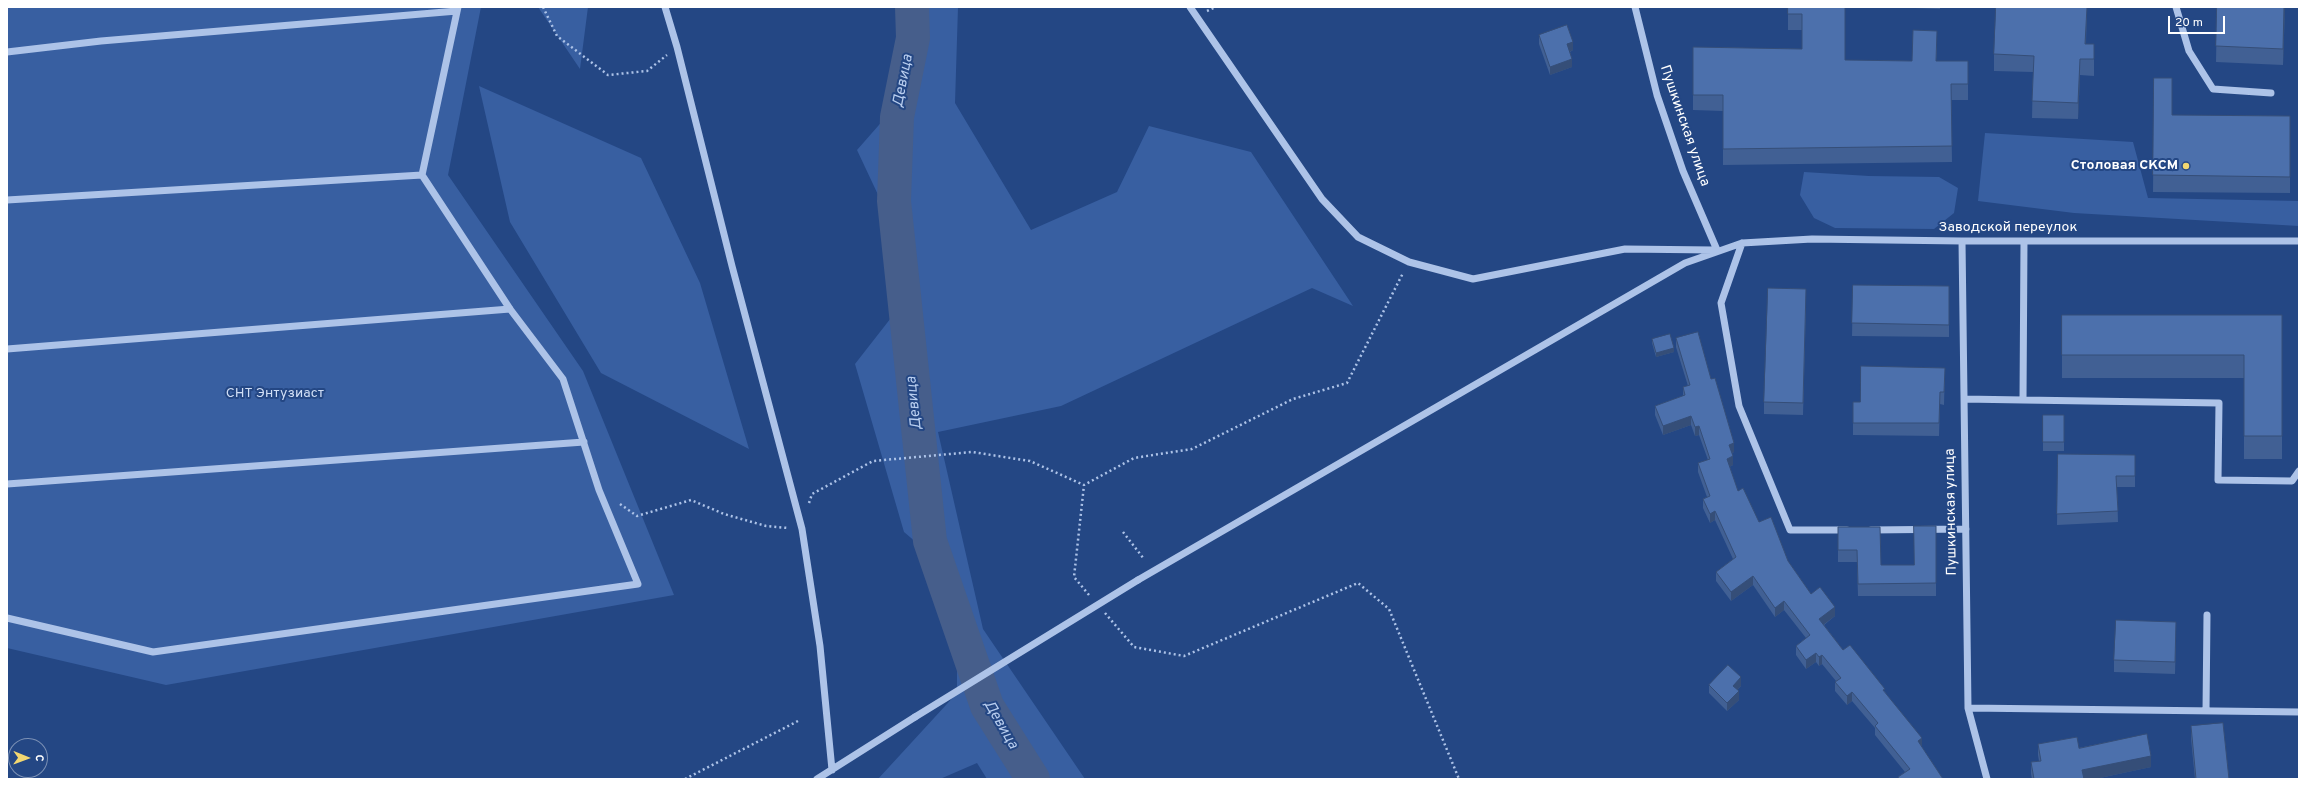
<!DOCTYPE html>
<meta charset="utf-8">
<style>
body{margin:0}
#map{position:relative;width:2306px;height:786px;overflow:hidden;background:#244784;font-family:Overpass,sans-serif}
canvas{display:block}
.frame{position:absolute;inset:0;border:8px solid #fff;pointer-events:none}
.north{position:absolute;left:8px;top:738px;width:40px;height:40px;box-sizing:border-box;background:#244784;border:1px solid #7c91b5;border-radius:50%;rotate:91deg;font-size:11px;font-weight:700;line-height:16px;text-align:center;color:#fff}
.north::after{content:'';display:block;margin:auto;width:14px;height:18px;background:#f2d771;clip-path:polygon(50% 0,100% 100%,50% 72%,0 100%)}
.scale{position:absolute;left:2168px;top:16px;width:57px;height:18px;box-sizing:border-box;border:2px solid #fff;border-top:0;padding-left:5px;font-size:12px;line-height:14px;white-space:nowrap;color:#fff;-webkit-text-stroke:3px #244784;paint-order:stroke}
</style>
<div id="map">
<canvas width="2306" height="786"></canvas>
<div class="frame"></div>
<div class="north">С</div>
<div class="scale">20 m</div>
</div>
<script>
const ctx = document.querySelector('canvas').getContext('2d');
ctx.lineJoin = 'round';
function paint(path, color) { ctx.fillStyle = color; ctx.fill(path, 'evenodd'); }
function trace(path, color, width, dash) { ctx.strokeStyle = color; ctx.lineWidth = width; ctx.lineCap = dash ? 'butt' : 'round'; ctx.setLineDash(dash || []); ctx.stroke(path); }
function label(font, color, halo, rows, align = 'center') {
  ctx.font = font + ' Overpass,sans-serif'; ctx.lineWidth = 4; ctx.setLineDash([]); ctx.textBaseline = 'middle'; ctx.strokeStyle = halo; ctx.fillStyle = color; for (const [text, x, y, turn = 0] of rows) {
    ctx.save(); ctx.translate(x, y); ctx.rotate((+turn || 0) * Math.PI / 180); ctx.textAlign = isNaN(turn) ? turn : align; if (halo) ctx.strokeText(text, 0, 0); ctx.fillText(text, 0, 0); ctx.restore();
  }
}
paint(new Path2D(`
 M 7,7 L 481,7 L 448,175 L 583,371 L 674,595 L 166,685 L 7,648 Z
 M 538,7 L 588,7 L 580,69 Z
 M 911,7 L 958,7 L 955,103 L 1031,230 L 1117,192 L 1149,126 L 1251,152 L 1353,306 L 1312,288 L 1061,406 L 938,432 L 983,629 L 1085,779 L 987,779 L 977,763 L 940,779 L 878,779 L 957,693 L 957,577 L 904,532 L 855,364 L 919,282 L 857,150 L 922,76 Z
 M 479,86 L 641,158 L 700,283 L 749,449 L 601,373 L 510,222 Z
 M 1985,133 L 2133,142 L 2148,198 L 2299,201 L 2299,226 L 2074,213 L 1978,201 Z
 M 1804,172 L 1869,176 L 1939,177 L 1958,188 L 1954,213 L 1934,229 L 1835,228 L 1814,218 L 1800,195 Z`), '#385fa1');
trace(new Path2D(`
 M 912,7 L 913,38 L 897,117 L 894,201 L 930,541 L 987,706 L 1033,779`), '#465e8b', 34);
trace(new Path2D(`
 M 543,7 L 557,36 L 608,75 L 647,71 L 667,55
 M 1207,11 L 1216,7
 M 809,503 L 812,494 L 873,461 L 972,452 L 1030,461 L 1084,485
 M 620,504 L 637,516 L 691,500 L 724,514 L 766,526 L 788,528
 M 1123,532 L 1144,559
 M 1089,595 L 1074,577 L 1084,485 L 1134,458 L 1192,449 L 1293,399 L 1347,383 L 1403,273
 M 1105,613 L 1134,647 L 1184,656 L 1358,583 L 1389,609 L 1459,779
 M 685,779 L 798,721`), '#adc3e8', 2.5, [2, 3]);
trace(new Path2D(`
 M 665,7 L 677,47 L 732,266 L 802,529 L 820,646 L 832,770
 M 1190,7 L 1322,199 L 1358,237 L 1409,262 L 1473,279 L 1625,249 L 1713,250
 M 1635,7 L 1657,95 L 1683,171 L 1717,250
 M 2176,7 L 2189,51 L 2213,89 L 2271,93
 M 7,52 L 101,41 L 457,11
 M 7,200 L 422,175
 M 1962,241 L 1968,708 L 1987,779
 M 2024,241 L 2023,400 L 2219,403 L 2218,480 L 2292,481 L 2299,471
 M 1742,243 L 1721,303 L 1739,406 L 1790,530 L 1847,530
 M 7,349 L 510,309
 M 1964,399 L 2023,400
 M 7,484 L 584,442
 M 1871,530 L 1966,529
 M 1138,580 L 1685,263 L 1742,243 L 1812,239 L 1962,241 L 2299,241
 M 7,618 L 153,652 L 638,584 L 599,490 L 563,379 L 510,309 L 422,175 L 458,7
 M 1968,708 L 2299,712
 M 2206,711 L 2207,615
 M 817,779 L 915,717`), '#adc3e8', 7);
trace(new Path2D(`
 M 915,717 L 1138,580`), '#adc3e8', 7);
paint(new Path2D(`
 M 1788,7 L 1845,7 L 1845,60 L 1912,61 L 1937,47 L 1936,61 L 1968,61 L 1968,100 L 1951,100 L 1952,162 L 1723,165 L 1723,111 L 1693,110 L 1693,47 L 1802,49 L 1802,30 L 1788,30 Z
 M 1915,7 L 1940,7 L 1940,9 L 1915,8 Z
 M 2050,7 L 2087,7 L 2086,44 L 2094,44 L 2094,76 L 2080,75 L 2078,119 L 2032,118 L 2033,72 L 1994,71 L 1994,54 Z
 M 2217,7 L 2285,7 L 2283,65 L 2216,62 Z
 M 1539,35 L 1573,50 L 1570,52 L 1572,67 L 1550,75 L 1539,44 Z
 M 2154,78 L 2172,115 L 2290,116 L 2290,193 L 2153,192 Z
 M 1853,285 L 1949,286 L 1949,337 L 1852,336 Z
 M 1806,302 L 1803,415 L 1764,414 L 1764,402 Z
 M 2062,315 L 2282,315 L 2282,459 L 2244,459 L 2244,378 L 2062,378 Z
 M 1676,338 L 1711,379 L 1734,452 L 1732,453 L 1733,465 L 1729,467 L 1738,491 L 1759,522 L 1788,561 L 1811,594 L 1835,616 L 1824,625 L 1843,650 L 1885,692 L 1943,779 L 1898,779 L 1898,777 L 1905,772 L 1875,735 L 1875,728 L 1852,701 L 1847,705 L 1835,691 L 1835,682 L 1836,681 L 1822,664 L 1819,666 L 1816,662 L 1806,669 L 1796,655 L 1796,646 L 1806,638 L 1784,610 L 1775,617 L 1753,585 L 1731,601 L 1716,581 L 1716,572 L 1733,559 L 1715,520 L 1710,523 L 1703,508 L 1703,499 L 1707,497 L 1698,472 L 1698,463 L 1708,460 L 1699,435 L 1695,436 L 1691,425 L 1663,435 L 1655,415 L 1655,406 L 1683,396 L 1683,387 L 1688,386 L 1676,347 Z
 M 1652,339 L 1674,352 L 1656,357 L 1652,343 Z
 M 1945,368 L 1944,405 L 1940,404 L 1939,436 L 1853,435 L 1853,402 L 1860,402 Z
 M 2043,415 L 2064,415 L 2064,451 L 2043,451 Z
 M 2058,454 L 2135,455 L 2135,487 L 2117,487 L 2118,522 L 2057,525 Z
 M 1936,526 L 1936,596 L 1858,596 L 1857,562 L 1838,562 L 1838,527 L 1881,565 L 1914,565 Z
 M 2176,635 L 2175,674 L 2114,672 L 2114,660 Z
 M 1709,685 L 1741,686 L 1737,690 L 1739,700 L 1727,711 L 1709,693 Z
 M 2191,726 L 2229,779 L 2195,779 L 2191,739 Z
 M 2038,744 L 2079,748 L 2151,767 L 2095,779 L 2032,779 L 2031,774 L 2031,762 L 2039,761 L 2038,755 Z`), '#416094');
paint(new Path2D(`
 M 2087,7 L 2085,60 L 2085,44 Z
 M 2284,7 L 2285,7 L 2283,65 L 2283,49 Z
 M 1573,42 L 1573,50 L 1567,53 L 1567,44 Z
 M 1572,59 L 1572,67 L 1550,75 L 1550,67 Z
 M 2080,59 L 2080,75 L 2078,119 L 2078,103 Z
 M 1674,348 L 1674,352 L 1656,357 L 1656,353 Z
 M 1691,416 L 1691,425 L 1663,435 L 1663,426 Z
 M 1699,426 L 1699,435 L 1695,436 L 1695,427 Z
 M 1734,443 L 1734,452 L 1729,454 L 1729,445 Z
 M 1733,456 L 1733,465 L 1727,468 L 1727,459 Z
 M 1715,511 L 1715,520 L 1710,523 L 1710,514 Z
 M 1753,576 L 1753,585 L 1731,601 L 1731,592 Z
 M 1784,601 L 1784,610 L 1775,617 L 1775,608 Z
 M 1835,607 L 1835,616 L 1819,628 L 1819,619 Z
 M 2176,622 L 2176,635 L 2175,674 L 2175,662 Z
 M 1816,653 L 1816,662 L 1806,669 L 1806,660 Z
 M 1822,655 L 1822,664 L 1819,666 L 1819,657 Z
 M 1741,677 L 1741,686 L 1733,694 L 1733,686 Z
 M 1739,691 L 1739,700 L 1727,711 L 1727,703 Z
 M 1852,692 L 1852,701 L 1847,705 L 1847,696 Z
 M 1922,738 L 1922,747 L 1918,741 Z
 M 2151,756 L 2151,767 L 2095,779 L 2082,779 L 2082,770 Z`), '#354e78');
const building = new Path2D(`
 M 1788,7 L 1845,7 L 1845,60 L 1912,61 L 1913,30 L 1937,31 L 1936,61 L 1968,61 L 1968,84 L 1951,84 L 1952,146 L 1723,149 L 1723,95 L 1693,95 L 1693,47 L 1802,49 L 1802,14 L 1788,14 Z
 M 1996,7 L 2087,7 L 2085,44 L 2094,44 L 2094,59 L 2080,59 L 2078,103 L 2032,101 L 2034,56 L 1994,54 Z
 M 2217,7 L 2284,7 L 2283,49 L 2216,46 Z
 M 1567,25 L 1573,42 L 1567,44 L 1572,59 L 1550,67 L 1539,35 Z
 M 2154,78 L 2172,78 L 2172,115 L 2290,116 L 2290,177 L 2153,175 Z
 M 1853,285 L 1949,286 L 1949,325 L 1852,323 Z
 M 1768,288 L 1806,289 L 1803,403 L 1764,402 Z
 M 2062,315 L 2282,315 L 2282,436 L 2244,436 L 2244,355 L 2062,355 Z
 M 1698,332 L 1711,379 L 1715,378 L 1734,443 L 1729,445 L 1733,456 L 1727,459 L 1738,491 L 1743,488 L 1759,522 L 1771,517 L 1788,561 L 1811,594 L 1820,587 L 1835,607 L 1819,619 L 1843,650 L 1850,645 L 1885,689 L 1883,690 L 1922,738 L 1918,741 L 1943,779 L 1899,779 L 1898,777 L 1910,769 L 1875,726 L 1878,723 L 1852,692 L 1847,696 L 1835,682 L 1841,678 L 1822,655 L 1819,657 L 1816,653 L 1806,660 L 1796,646 L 1810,635 L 1784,601 L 1775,608 L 1753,576 L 1731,592 L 1716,572 L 1736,557 L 1715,511 L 1710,514 L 1703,499 L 1710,496 L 1698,463 L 1710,459 L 1699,426 L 1695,427 L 1691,416 L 1663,426 L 1655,406 L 1685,395 L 1683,387 L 1690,385 L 1676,338 Z
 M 1670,334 L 1674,348 L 1656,353 L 1652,339 Z
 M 1861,366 L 1945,368 L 1944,392 L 1940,392 L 1939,423 L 1853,423 L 1853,402 L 1860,402 Z
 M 2043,415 L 2064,415 L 2064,442 L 2043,442 Z
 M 2058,454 L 2135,455 L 2135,476 L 2116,476 L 2118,511 L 2057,514 Z
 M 1914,526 L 1936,526 L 1936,583 L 1858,584 L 1857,550 L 1838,550 L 1838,527 L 1880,527 L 1881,565 L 1914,565 Z
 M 2116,620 L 2176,622 L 2175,662 L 2114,660 Z
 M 1728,665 L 1741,677 L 1733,686 L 1739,691 L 1727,703 L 1709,685 Z
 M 2223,723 L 2229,779 L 2196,779 L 2191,726 Z
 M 2147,734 L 2151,756 L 2082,770 L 2084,779 L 2034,779 L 2031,762 L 2041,761 L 2038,744 L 2077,737 L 2079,748 Z`);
paint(building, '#4c70ac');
trace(building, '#354e78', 1);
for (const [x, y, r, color] of [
 [2186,166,4,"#f2d771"]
]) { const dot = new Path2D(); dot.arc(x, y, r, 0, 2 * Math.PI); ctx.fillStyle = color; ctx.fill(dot); trace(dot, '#244784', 1.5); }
label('14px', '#fff', '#244784', [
 ["Пушкинская улица",1684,126,71],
 ["Заводской переулок",2008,228],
 ["Пушкинская улица",1952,512,-91]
]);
label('bold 14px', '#fff', '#244784', [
 ["Столовая СКСМ",2178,166]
], 'right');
label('14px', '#d1dff6', '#244784', [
 ["СНТ Энтузиаст",275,394]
]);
label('italic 15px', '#b9ceef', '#244784', [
 ["Девица",904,81,-79],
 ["Девица",915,403,-96],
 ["Девица",1000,725,60]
]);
</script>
